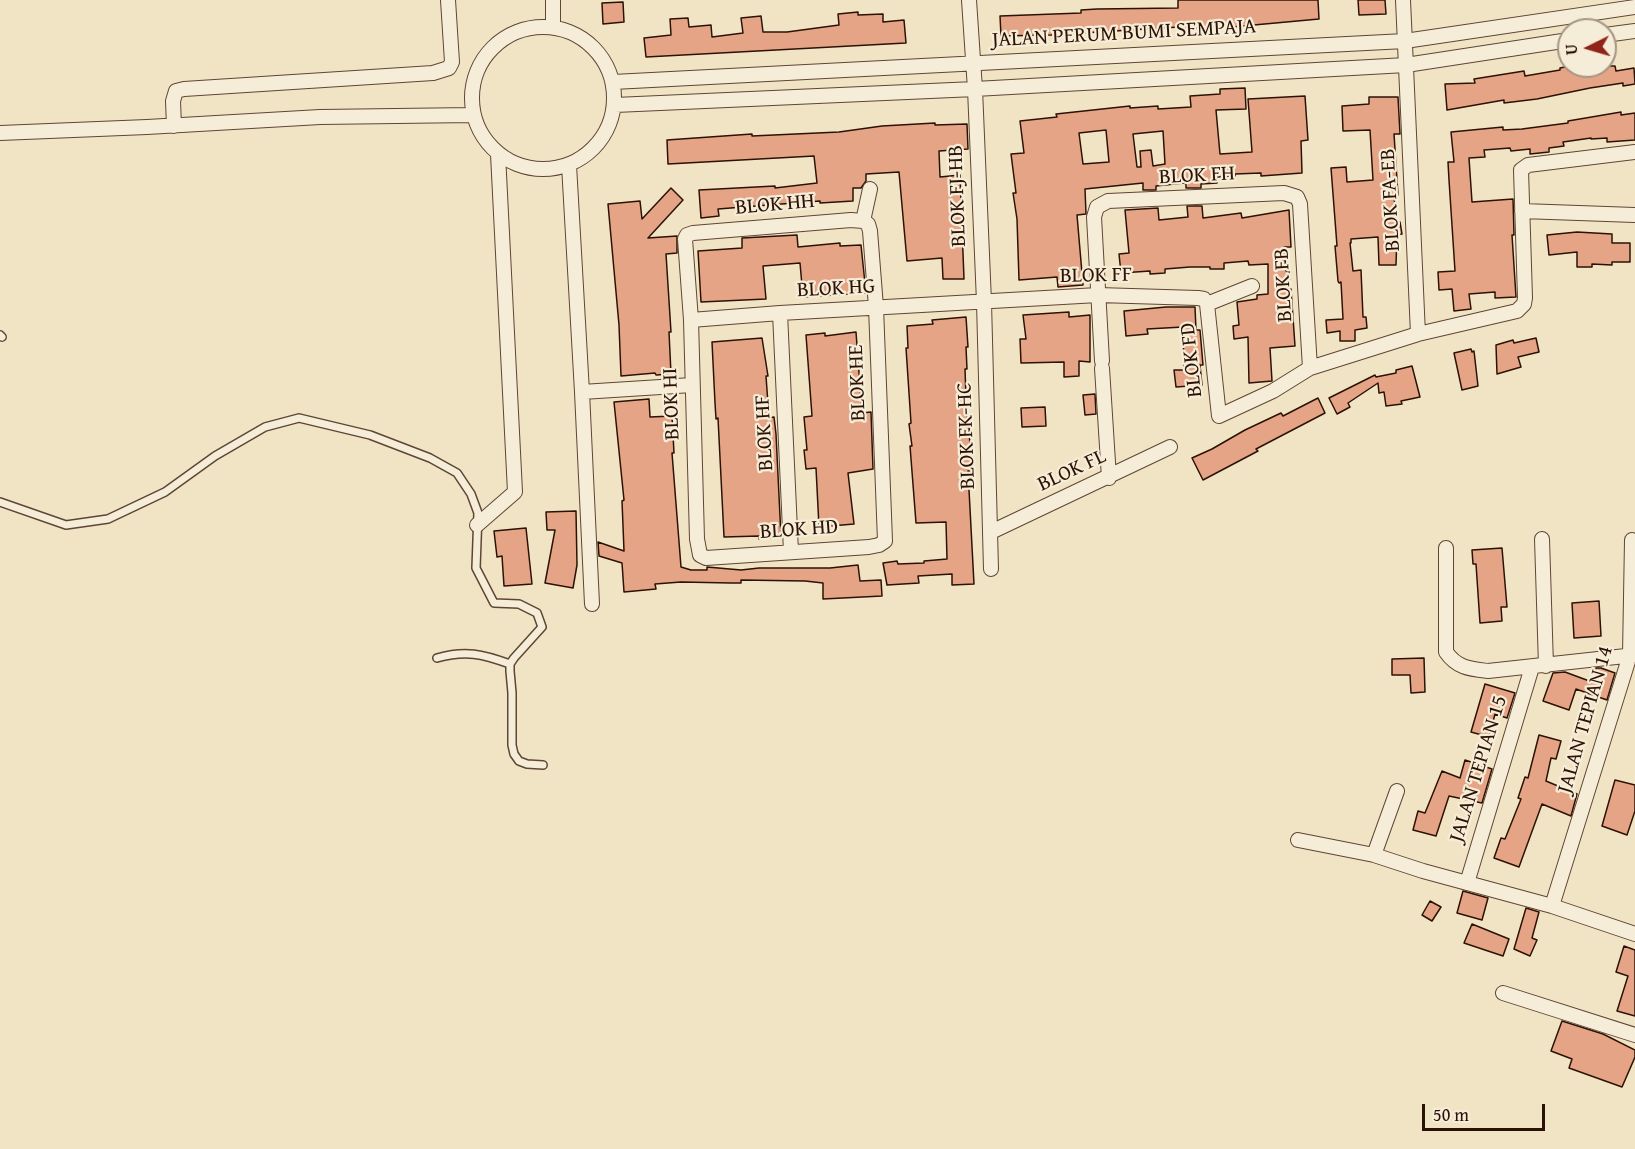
<!DOCTYPE html>
<style>
body{margin:0}
#map{position:relative;width:1635px;height:1149px;overflow:hidden;background:#f1e4c5;font-family:"Gentium Book Plus",serif}
canvas{display:block}
.north{position:absolute;left:1557px;top:18px;width:60px;height:60px;box-sizing:border-box;background:#f6edd9;border:2px solid #a59584;border-radius:50%;rotate:265deg;font-size:16px;font-weight:700;line-height:24px;text-align:center;color:#2c1204}
.north::after{content:'';display:block;margin:auto;width:21px;height:27px;background:#8f2418;clip-path:polygon(50% 0,100% 100%,50% 72%,0 100%)}
.scale{position:absolute;left:1422px;top:1104px;width:123px;height:27px;box-sizing:border-box;border:3px solid #2c1204;border-top:0;padding-left:8px;font-size:18px;line-height:21px;white-space:nowrap;color:#2c1204;-webkit-text-stroke:4px #f6edd9;paint-order:stroke}
</style>
<div id="map">
<canvas width="1635" height="1149"></canvas>
<div class="north">U</div>
<div class="scale">50 m</div>
</div>
<script>
const ctx = document.querySelector('canvas').getContext('2d');
ctx.lineJoin = 'round';
function paint(path, color) { ctx.fillStyle = color; ctx.fill(path, 'evenodd'); }
function trace(path, color, width, dash) { ctx.strokeStyle = color; ctx.lineWidth = width; ctx.lineCap = dash ? 'butt' : 'round'; ctx.setLineDash(dash || []); ctx.stroke(path); }
function label(font, color, halo, rows, align = 'center') {
  ctx.font = font + ' "Gentium Book Plus",serif'; ctx.lineWidth = 4.5; ctx.setLineDash([]); ctx.textBaseline = 'middle'; ctx.strokeStyle = halo; ctx.fillStyle = color; for (const [text, x, y, turn = 0] of rows) {
    ctx.save(); ctx.translate(x, y); ctx.rotate((+turn || 0) * Math.PI / 180); ctx.textAlign = isNaN(turn) ? turn : align; if (halo) ctx.strokeText(text, 0, 0); ctx.fillText(text, 0, 0); ctx.restore();
  }
}
const building = new Path2D(`
 M 1178,0 L 1318,0 L 1319,19 L 1232,27 L 1179,29 L 1179,27 L 1051,35 L 1001,36 L 1000,16 L 1081,13 L 1081,10 L 1097,9 L 1178,8 Z
 M 1358,0 L 1385,0 L 1386,14 L 1359,15 Z
 M 623,2 L 624,22 L 603,24 L 602,3 Z
 M 858,12 L 858,15 L 883,14 L 883,22 L 904,20 L 906,43 L 646,57 L 644,38 L 671,35 L 670,19 L 688,18 L 689,27 L 711,25 L 712,37 L 743,33 L 741,18 L 761,16 L 763,32 L 787,32 L 839,25 L 838,14 Z
 M 1570,66 L 1615,66 L 1616,71 L 1634,68 L 1635,84 L 1623,86 L 1623,83 L 1590,88 L 1537,99 L 1504,103 L 1504,100 L 1447,110 L 1445,84 L 1475,83 L 1474,79 L 1524,71 L 1525,76 L 1560,70 L 1560,68 Z
 M 1245,88 L 1246,109 L 1216,110 L 1220,154 L 1252,152 L 1248,99 L 1305,96 L 1308,140 L 1301,141 L 1302,173 L 1261,176 L 1261,173 L 1235,174 L 1235,176 L 1217,177 L 1217,183 L 1201,184 L 1201,188 L 1186,188 L 1186,184 L 1184,183 L 1156,186 L 1156,190 L 1143,190 L 1143,183 L 1085,189 L 1086,214 L 1077,215 L 1083,285 L 1058,287 L 1057,277 L 1019,280 L 1017,219 L 1013,193 L 1016,193 L 1011,154 L 1024,153 L 1020,121 L 1057,117 L 1056,114 L 1130,106 L 1130,108 L 1158,106 L 1158,109 L 1191,107 L 1190,96 L 1220,94 L 1220,89 ZM 1106,130 L 1109,162 L 1083,164 L 1079,133 ZM 1163,131 L 1165,164 L 1153,166 L 1151,150 L 1140,151 L 1141,167 L 1137,167 L 1133,134 Z
 M 1369,97 L 1398,97 L 1400,134 L 1394,134 L 1398,195 L 1394,195 L 1396,222 L 1400,222 L 1402,234 L 1397,235 L 1396,265 L 1379,265 L 1378,237 L 1351,239 L 1351,243 L 1350,243 L 1353,271 L 1361,270 L 1363,317 L 1366,317 L 1367,328 L 1355,330 L 1355,341 L 1340,341 L 1340,331 L 1327,333 L 1326,320 L 1343,319 L 1341,282 L 1339,283 L 1338,281 L 1335,246 L 1337,246 L 1331,168 L 1346,167 L 1347,182 L 1373,180 L 1370,130 L 1343,131 L 1342,106 L 1369,104 Z
 M 1621,112 L 1621,115 L 1635,113 L 1635,140 L 1607,142 L 1607,138 L 1591,139 L 1591,138 L 1563,142 L 1564,146 L 1549,148 L 1549,152 L 1530,154 L 1530,149 L 1511,151 L 1510,148 L 1484,150 L 1485,157 L 1469,158 L 1472,202 L 1513,199 L 1514,235 L 1512,235 L 1516,297 L 1495,298 L 1495,292 L 1469,294 L 1471,309 L 1454,311 L 1452,289 L 1439,290 L 1438,272 L 1455,271 L 1449,180 L 1448,162 L 1454,162 L 1451,132 L 1503,127 L 1503,130 L 1522,129 L 1568,123 L 1568,121 Z
 M 935,123 L 935,125 L 967,124 L 968,149 L 939,151 L 940,177 L 960,175 L 964,279 L 943,279 L 942,258 L 907,261 L 899,172 L 866,174 L 866,181 L 861,188 L 853,188 L 853,201 L 820,203 L 820,201 L 718,209 L 719,216 L 701,218 L 699,190 L 775,186 L 775,188 L 817,183 L 814,156 L 668,164 L 667,140 L 752,134 L 752,136 L 839,132 L 882,126 Z
 M 671,188 L 683,200 L 648,238 L 677,236 L 677,253 L 666,254 L 671,332 L 669,332 L 671,374 L 656,375 L 655,373 L 621,376 L 619,325 L 608,204 L 640,201 L 642,219 Z
 M 1187,206 L 1202,206 L 1203,218 L 1241,213 L 1242,218 L 1289,210 L 1291,247 L 1284,247 L 1286,271 L 1289,271 L 1290,289 L 1291,289 L 1295,346 L 1270,348 L 1272,381 L 1249,383 L 1248,337 L 1234,339 L 1233,326 L 1239,325 L 1237,302 L 1257,299 L 1257,295 L 1268,294 L 1268,264 L 1249,265 L 1248,261 L 1224,263 L 1224,269 L 1210,269 L 1210,267 L 1190,267 L 1165,269 L 1165,273 L 1150,274 L 1150,271 L 1121,273 L 1119,254 L 1129,253 L 1125,210 L 1158,208 L 1159,220 L 1188,217 Z
 M 1577,232 L 1612,234 L 1612,243 L 1630,243 L 1630,262 L 1612,262 L 1612,265 L 1592,264 L 1592,267 L 1577,267 L 1577,252 L 1549,255 L 1547,235 Z
 M 797,235 L 798,247 L 840,243 L 840,246 L 861,245 L 866,293 L 803,297 L 800,263 L 763,266 L 766,299 L 701,302 L 698,251 L 742,248 L 742,238 Z
 M 1166,307 L 1195,307 L 1196,330 L 1200,330 L 1203,365 L 1200,365 L 1202,385 L 1176,387 L 1174,370 L 1184,370 L 1183,327 L 1147,329 L 1148,334 L 1126,336 L 1124,311 Z
 M 1069,312 L 1069,317 L 1090,315 L 1090,362 L 1079,361 L 1079,376 L 1064,377 L 1064,362 L 1021,363 L 1020,339 L 1026,339 L 1023,315 Z
 M 966,317 L 968,347 L 966,347 L 967,369 L 965,369 L 967,425 L 969,424 L 970,449 L 972,449 L 973,471 L 968,471 L 974,584 L 952,585 L 952,574 L 918,576 L 919,583 L 887,585 L 883,563 L 897,561 L 898,564 L 924,563 L 924,561 L 947,559 L 946,522 L 916,523 L 910,446 L 912,446 L 909,424 L 911,423 L 906,348 L 908,348 L 907,326 L 933,324 L 932,320 Z
 M 856,332 L 862,413 L 871,412 L 873,469 L 848,473 L 854,524 L 819,527 L 816,468 L 806,469 L 804,450 L 807,450 L 804,417 L 812,416 L 806,335 L 825,333 L 825,336 Z
 M 762,338 L 768,376 L 766,376 L 769,418 L 774,417 L 776,434 L 781,537 L 759,539 L 759,536 L 724,537 L 718,418 L 716,419 L 715,403 L 712,342 Z
 M 1536,338 L 1539,352 L 1518,357 L 1521,367 L 1497,374 L 1496,345 L 1513,340 L 1514,343 Z
 M 1471,349 L 1472,352 L 1474,351 L 1478,386 L 1462,390 L 1454,353 Z
 M 1412,366 L 1420,397 L 1401,401 L 1402,404 L 1386,406 L 1384,392 L 1379,393 L 1378,383 L 1348,403 L 1350,407 L 1337,414 L 1329,398 L 1375,375 L 1376,377 L 1396,373 L 1396,370 Z
 M 1095,394 L 1096,414 L 1085,415 L 1083,395 Z
 M 1318,398 L 1325,413 L 1256,449 L 1258,451 L 1203,480 L 1192,458 L 1212,449 L 1245,430 L 1281,413 L 1283,416 Z
 M 649,399 L 650,417 L 672,416 L 674,453 L 672,453 L 681,567 L 691,570 L 707,570 L 707,567 L 741,570 L 759,568 L 830,568 L 858,565 L 860,581 L 881,580 L 882,596 L 823,599 L 823,583 L 805,581 L 741,580 L 741,583 L 731,583 L 681,582 L 655,584 L 656,589 L 624,592 L 622,563 L 599,556 L 598,542 L 624,551 L 622,501 L 624,500 L 614,402 Z
 M 1045,407 L 1046,426 L 1022,427 L 1021,408 Z
 M 576,511 L 577,565 L 573,588 L 545,583 L 555,530 L 547,530 L 546,512 Z
 M 526,528 L 532,584 L 504,586 L 502,556 L 497,557 L 494,531 Z
 M 1502,548 L 1507,607 L 1501,607 L 1502,621 L 1480,623 L 1476,564 L 1473,564 L 1472,550 Z
 M 1599,601 L 1601,636 L 1574,638 L 1572,603 Z
 M 1424,658 L 1425,692 L 1411,693 L 1410,675 L 1392,675 L 1392,659 Z
 M 1596,668 L 1601,668 L 1615,673 L 1607,700 L 1576,689 L 1569,710 L 1543,701 L 1553,673 L 1565,672 L 1592,682 Z
 M 1485,684 L 1515,693 L 1507,718 L 1495,714 L 1489,737 L 1471,732 Z
 M 1539,735 L 1561,741 L 1556,759 L 1551,758 L 1546,781 L 1577,794 L 1571,816 L 1542,804 L 1519,867 L 1494,858 L 1501,838 L 1505,839 L 1521,799 L 1518,798 L 1525,777 L 1528,778 Z
 M 1465,760 L 1492,769 L 1482,803 L 1449,796 L 1436,836 L 1413,830 L 1418,811 L 1425,813 L 1442,771 L 1460,778 Z
 M 1615,780 L 1635,785 L 1635,811 L 1627,835 L 1602,826 Z
 M 1463,891 L 1488,898 L 1482,920 L 1457,913 Z
 M 1430,901 L 1441,907 L 1432,921 L 1422,915 Z
 M 1526,908 L 1539,912 L 1532,938 L 1537,940 L 1530,956 L 1514,949 Z
 M 1472,924 L 1509,939 L 1503,956 L 1464,943 Z
 M 1624,946 L 1635,950 L 1635,1016 L 1617,1011 L 1628,976 L 1616,972 Z
 M 1562,1021 L 1603,1034 L 1635,1050 L 1635,1057 L 1622,1087 L 1569,1068 L 1572,1059 L 1551,1051 Z`);
paint(building, '#e6a486');
trace(building, '#2c1204', 1.5);
const lane = new Path2D(`
 M 0,335 L 2,337
 M 0,502 L 66,525 L 108,519 L 165,492 L 215,456 L 265,427 L 299,418 L 370,435 L 430,458 L 457,473 L 471,494 L 478,513 L 476,568 L 494,603 L 519,604 L 537,613 L 542,627 L 514,658 L 510,664 L 510,671 L 512,693 L 512,745 L 514,754 L 519,761 L 527,764 L 543,765
 M 437,658 C 466,650 482,654 510,664`);
const street = new Path2D(`
 M 553,0 L 553,27
 M 969,0 L 975,89 L 984,302 L 991,569
 M 1403,0 L 1418,334
 M472 98a71 71 0 1 1 142 0a71 71 0 1 1-142 0Z
 M 1605,35 L 1635,31
 M 613,82 L 1405,41 L 1635,7
 M 615,105 L 975,89 L 1406,65 L 1569,40
 M 174,126 L 173,101 L 176,91 L 184,89 L 433,73 L 449,68 L 452,62 L 448,0
 M 0,133 L 147,127 L 320,117 L 472,115
 M 569,165 L 582,392
 M 1522,211 L 1635,215
 M 851,220 L 863,221 L 868,224 L 870,231 L 876,307 L 885,541 L 879,545 L 869,547 L 706,558 L 700,555 L 697,539 L 691,320 L 685,239 L 687,235 L 693,233 Z
 M 863,221 L 870,189
 M 1207,304 L 1219,416 L 1273,391 L 1310,368 L 1418,334 L 1517,311 L 1524,304 L 1525,298 L 1521,170 L 1528,165 L 1635,152
 M 1207,304 L 1252,286
 M 780,313 L 791,552
 M 691,320 L 780,313 L 1098,295 L 1198,298 L 1204,299 L 1207,304
 M 1102,361 L 1094,217 L 1097,207 L 1108,201 L 1284,193 L 1297,197 L 1300,204 L 1310,368
 M 1102,368 L 1109,478
 M 477,525 L 515,492 L 498,154
 M 991,532 L 1170,447
 M 1542,539 L 1546,666
 M 1446,548 L 1446,652 C 1457,668 1470,669 1488,671 L 1635,655
 M 592,604 L 582,392 L 692,385
 M 1397,791 L 1374,855 L 1423,871 L 1552,906 L 1635,934
 M 1298,840 L 1374,855
 M 1467,883 L 1532,667
 M 1552,906 L 1630,655 L 1632,540
 M 1503,993 L 1635,1035`);
trace(lane, '#5d4634', 10);
trace(street, '#5d4634', 16);
trace(lane, '#f6edd9', 7);
trace(street, '#f6edd9', 14);
label('21px', '#2c1204', '#f6edd9', [
 ["JALAN PERUM BUMI SEMPAJA",1124,34,-3],
 ["BLOK FH",1197,176,-3],
 ["BLOK FJ-HB",958,196,-92],
 ["BLOK FA-EB",1391,200,-93],
 ["BLOK HH",775,205,-5],
 ["BLOK FF",1096,276,-1],
 ["BLOK FB",1284,285,-93],
 ["BLOK HG",836,289,-3],
 ["BLOK FD",1192,360,-96],
 ["BLOK HE",858,383,-92],
 ["BLOK HI",672,404,-92],
 ["BLOK HF",765,433,-93],
 ["BLOK FK-HC",967,436,-92],
 ["BLOK FL",1072,471,-25],
 ["BLOK HD",799,530,-4],
 ["JALAN TEPIAN 14",1586,720,-74],
 ["JALAN TEPIAN 15",1479,769,-73]
]);
</script>
